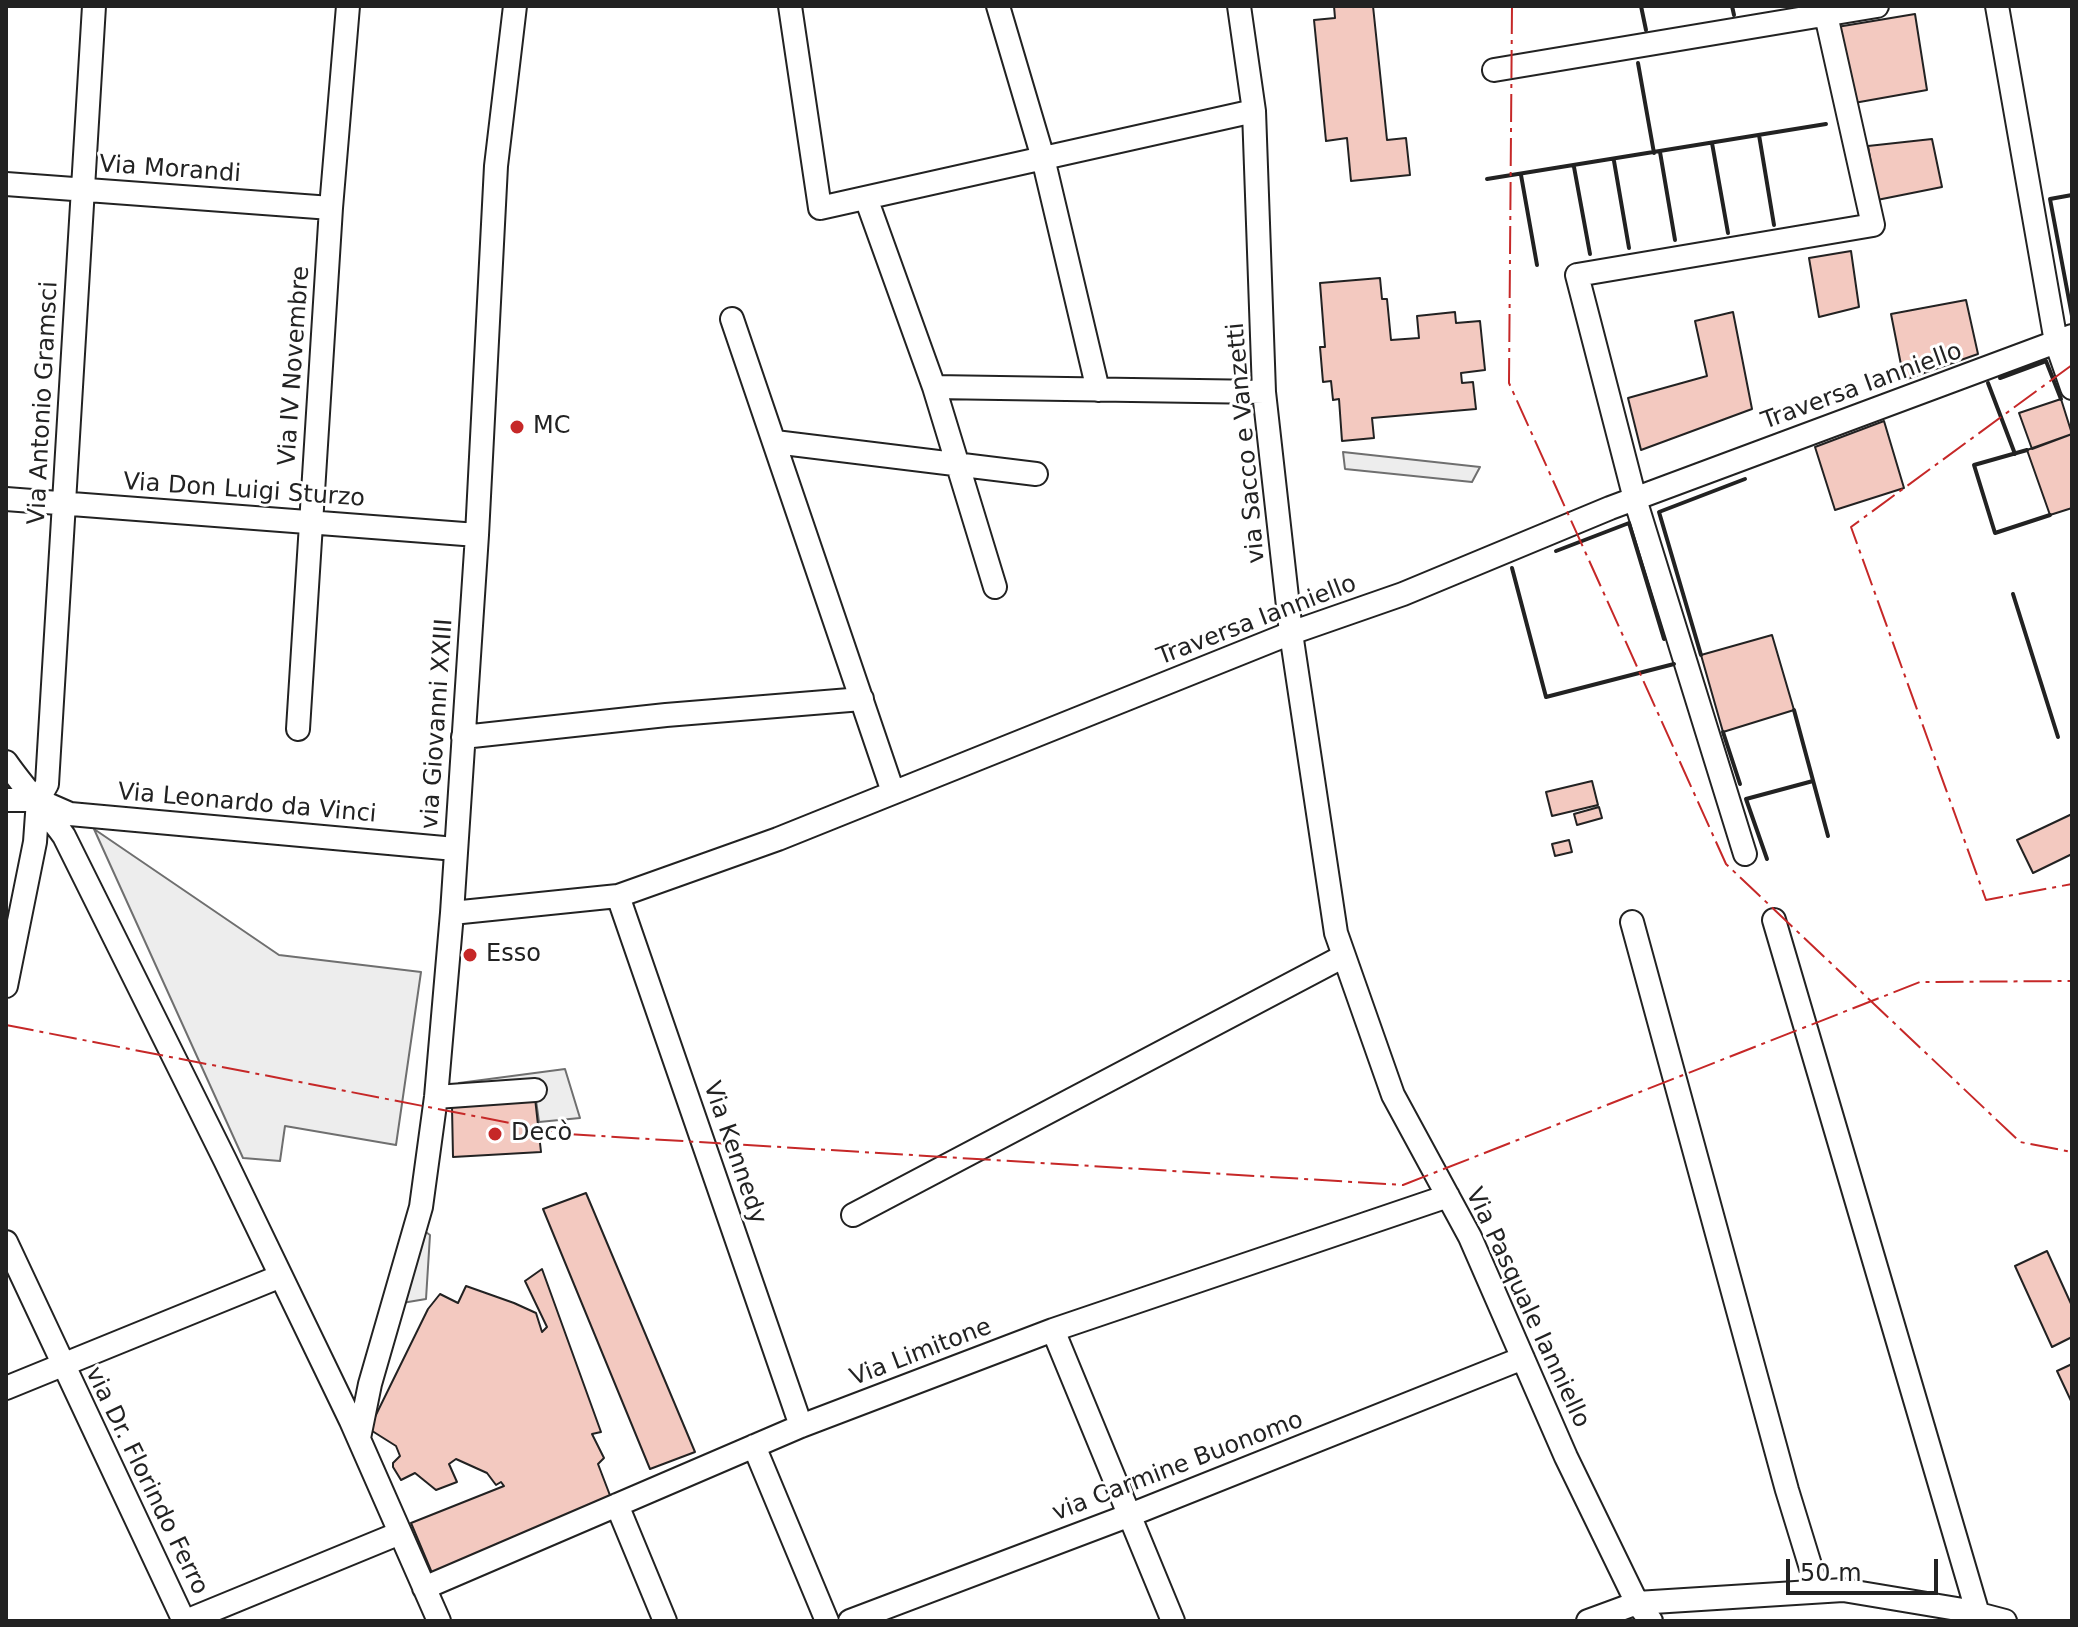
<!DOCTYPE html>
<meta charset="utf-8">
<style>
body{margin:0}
#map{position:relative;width:2078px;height:1627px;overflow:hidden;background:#fff;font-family:"DejaVu Sans",sans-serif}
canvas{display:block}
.frame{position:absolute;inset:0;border:8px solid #222;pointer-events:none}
.scale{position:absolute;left:1786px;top:1559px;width:152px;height:36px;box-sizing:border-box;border:4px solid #222;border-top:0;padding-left:10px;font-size:24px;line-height:28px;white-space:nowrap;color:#222;-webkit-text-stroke:6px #fff;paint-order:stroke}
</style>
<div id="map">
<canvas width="2078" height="1627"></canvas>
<div class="frame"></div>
<div class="scale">50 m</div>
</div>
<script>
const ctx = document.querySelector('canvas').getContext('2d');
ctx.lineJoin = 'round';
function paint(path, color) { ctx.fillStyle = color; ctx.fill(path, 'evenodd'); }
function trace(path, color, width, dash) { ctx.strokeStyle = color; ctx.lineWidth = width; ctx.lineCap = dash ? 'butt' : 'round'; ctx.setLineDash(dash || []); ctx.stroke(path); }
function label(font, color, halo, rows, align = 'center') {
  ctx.font = font + ' "DejaVu Sans",sans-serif'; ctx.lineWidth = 6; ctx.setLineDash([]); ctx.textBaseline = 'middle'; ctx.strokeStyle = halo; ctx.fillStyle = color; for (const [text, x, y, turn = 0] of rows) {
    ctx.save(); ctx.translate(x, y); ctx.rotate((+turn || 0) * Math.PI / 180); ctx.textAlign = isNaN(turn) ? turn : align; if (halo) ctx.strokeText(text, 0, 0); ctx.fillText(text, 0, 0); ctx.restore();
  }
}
const parking = new Path2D(`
 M 1343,452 L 1480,467 L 1472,482 L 1345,469 Z
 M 94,829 L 279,955 L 421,972 L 396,1145 L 285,1126 L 280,1161 L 243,1158 Z
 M 565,1069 L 580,1118 L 539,1122 L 534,1086 L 460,1094 L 459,1083 Z
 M 423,1230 L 430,1235 L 426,1299 L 402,1303 Z`);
paint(parking, '#ededed');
trace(parking, '#6f6f6f', 2);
const building = new Path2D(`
 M 1334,6 L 1373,6 L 1387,140 L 1406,138 L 1410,175 L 1351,181 L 1347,138 L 1326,141 L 1314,20 L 1335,18 Z
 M 1915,14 L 1927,90 L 1854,103 L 1837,27 Z
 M 1932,139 L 1942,187 L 1877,200 L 1868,146 Z
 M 1851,251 L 1859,307 L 1819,317 L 1809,258 Z
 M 1380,278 L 1382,299 L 1387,299 L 1391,340 L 1419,338 L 1417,316 L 1455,312 L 1456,323 L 1480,321 L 1485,370 L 1461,373 L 1462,383 L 1473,382 L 1476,409 L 1372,418 L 1374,438 L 1342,441 L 1339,399 L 1333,400 L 1331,381 L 1323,382 L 1320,347 L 1325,347 L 1320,283 Z
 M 1966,300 L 1978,354 L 1904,380 L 1891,314 Z
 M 1733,312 L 1752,409 L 1641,450 L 1628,398 L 1707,376 L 1695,321 Z
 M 2061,399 L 2072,434 L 2032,449 L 2019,413 Z
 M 1884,421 L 1904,488 L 1835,510 L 1815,447 Z
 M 2072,434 L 2072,508 L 2050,515 L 2027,450 Z
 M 1772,635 L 1794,710 L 1723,732 L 1701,655 Z
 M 1592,781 L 1598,805 L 1552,816 L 1546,792 Z
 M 1599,807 L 1602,818 L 1577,825 L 1574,814 Z
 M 2072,814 L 2072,854 L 2033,873 L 2017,840 Z
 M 1569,840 L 1572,852 L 1555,856 L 1552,844 Z
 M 535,1098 L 541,1152 L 453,1157 L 452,1107 Z
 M 586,1193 L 695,1452 L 650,1469 L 543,1209 Z
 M 2047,1251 L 2072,1306 L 2072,1337 L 2052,1347 L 2015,1266 Z
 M 542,1269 L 601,1432 L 592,1434 L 604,1458 L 598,1464 L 611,1498 L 432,1573 L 411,1523 L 504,1486 L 501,1482 L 496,1485 L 487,1473 L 456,1459 L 449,1464 L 457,1482 L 436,1490 L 415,1473 L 401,1480 L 393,1467 L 393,1463 L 400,1456 L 396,1446 L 369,1429 L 428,1309 L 440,1294 L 458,1303 L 466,1286 L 514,1303 L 536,1313 L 542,1332 L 547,1327 L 525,1281 Z
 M 2072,1364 L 2072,1403 L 2057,1371 Z`);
paint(building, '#f3c9c0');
trace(building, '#222', 2);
const minor = new Path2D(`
 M 790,6 L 820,208 L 1254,111
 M 998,6 L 1043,158 L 1098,390
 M 1239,6 L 1254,111 L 1264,392 L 1291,633 L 1336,933 L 1393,1095 L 1470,1237 L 1566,1457 L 1637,1603 L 1651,1621
 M 1997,6 L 2056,342 L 2072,388
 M 1494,70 L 1877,6
 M 6,184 L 331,208
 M 866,198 L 934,387 L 995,587
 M 732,319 L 893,792
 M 934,387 L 1264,392
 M 775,442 L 1036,474
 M 6,499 L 477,535
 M 298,729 L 331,208 L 348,6
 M 463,737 L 666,715 L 862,699
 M 6,762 C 24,788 45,810 64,836 L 225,1160 L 351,1421 L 439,1621
 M 6,800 L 38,800 L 70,814 L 455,849
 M 1745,854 L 1635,499 L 1577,275 L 1873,225 L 1824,6
 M 618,896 L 801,1426
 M 452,913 L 618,896 L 778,839 L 1291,633 L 1403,594 L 1610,508 L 2072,336
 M 1774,920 L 1978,1614
 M 1632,922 L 1787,1490 L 1818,1591
 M 6,986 L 35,842 L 38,800 L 47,784 L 94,6
 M 436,1097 L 535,1090
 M 853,1215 L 1344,956
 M 6,1242 L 184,1621
 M 1053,1330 L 1173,1621
 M 6,1388 L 281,1276
 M 359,1438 L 370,1384 L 421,1207 L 436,1097 L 452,913 L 477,535 L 496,166 L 515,6
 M 754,1446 L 827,1621
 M 617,1505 L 665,1621
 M 424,1588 L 801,1426 L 1053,1330 L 1448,1196
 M 186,1621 L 400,1533
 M 850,1621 L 1130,1515 L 1523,1358
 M 1588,1621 L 1637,1603 L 1843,1590 L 1963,1610 L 2005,1621`);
trace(minor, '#222', 26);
trace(minor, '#fff', 22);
trace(new Path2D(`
 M 1641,6 L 1646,30
 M 1732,6 L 1734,15
 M 1638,63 L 1654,153
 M 1759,135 L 1774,225
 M 1712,143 L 1728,233
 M 1660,152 L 1675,240
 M 1614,161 L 1629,248
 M 1574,167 L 1590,254
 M 1521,175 L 1537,265
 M 1487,179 L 1826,124
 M 2072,195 L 2050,199 L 2072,316
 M 2000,378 L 2046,361 L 2061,399
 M 1988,383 L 2015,454
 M 2027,450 L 1974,465 L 1995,533 L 2050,515
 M 1556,551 L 1629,523 L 1664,639
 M 1512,568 L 1546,697 L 1674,664
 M 2013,594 L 2058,737
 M 1701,655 L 1659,512 L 1745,479
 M 1794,710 L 1828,836
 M 1723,732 L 1740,784
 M 1767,859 L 1746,799 L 1813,781`), '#222', 4);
trace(new Path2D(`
 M 1512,6 L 1509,383 L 1726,864 L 2020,1142 L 2072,1152
 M 2072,365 L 1851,527 L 1986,900 L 2072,884
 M 6,1025 L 567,1134 L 1403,1185 L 1920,982 L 2072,981`), '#c62828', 2, [28, 6, 4, 6]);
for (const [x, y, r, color] of [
 [517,427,8,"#c62828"],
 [470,955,8,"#c62828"],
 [495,1134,8,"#c62828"]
]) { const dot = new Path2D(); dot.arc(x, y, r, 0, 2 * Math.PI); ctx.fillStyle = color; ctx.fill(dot); trace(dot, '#fff', 3); }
label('24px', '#222', '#fff', [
 ["Via Morandi",170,170,4],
 ["Via IV Novembre",295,366,-86],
 ["Traversa Ianniello",1862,387,-20],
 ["Via Antonio Gramsci",44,403,-87],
 ["via Sacco e Vanzetti",1247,443,-95],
 ["Via Don Luigi Sturzo",244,491,4],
 ["Traversa Ianniello",1257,621,-21],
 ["via Giovanni XXIII",438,724,-86],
 ["Via Leonardo da Vinci",247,804,5],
 ["Via Kennedy",734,1153,71],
 ["Via Pasquale Ianniello",1527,1308,65],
 ["Via Limitone",921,1353,-21],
 ["via Carmine Buonomo",1178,1467,-21],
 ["via Dr. Florindo Ferro",146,1481,64]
]);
label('24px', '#222', '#fff', [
 ["MC",533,427],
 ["Esso",486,955],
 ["Decò",511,1134]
], 'left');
</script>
